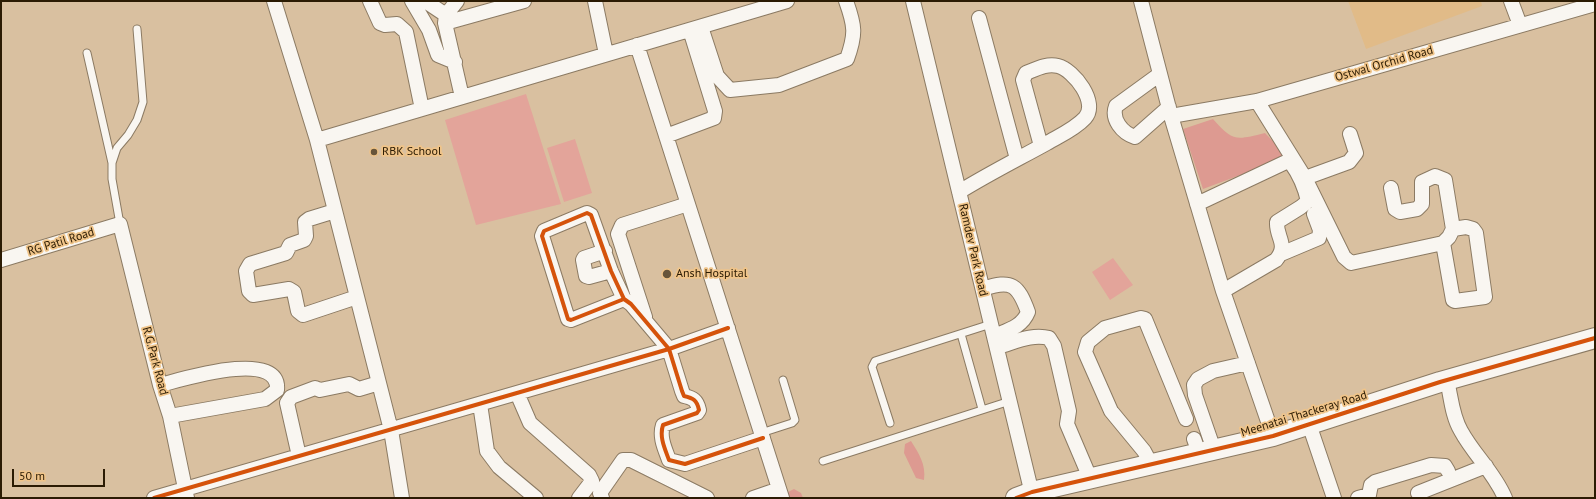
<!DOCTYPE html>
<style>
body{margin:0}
#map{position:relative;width:1596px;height:499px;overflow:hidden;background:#d9c0a0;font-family:"PT Sans",sans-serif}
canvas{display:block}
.frame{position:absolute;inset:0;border:2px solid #2b1b03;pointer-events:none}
.scale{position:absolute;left:12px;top:469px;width:93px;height:18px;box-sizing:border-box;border:2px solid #2b1b03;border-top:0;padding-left:5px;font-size:12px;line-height:14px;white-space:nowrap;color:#2b1b03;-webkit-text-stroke:3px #f0c489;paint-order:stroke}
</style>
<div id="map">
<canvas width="1596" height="499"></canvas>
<div class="frame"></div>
<div class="scale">50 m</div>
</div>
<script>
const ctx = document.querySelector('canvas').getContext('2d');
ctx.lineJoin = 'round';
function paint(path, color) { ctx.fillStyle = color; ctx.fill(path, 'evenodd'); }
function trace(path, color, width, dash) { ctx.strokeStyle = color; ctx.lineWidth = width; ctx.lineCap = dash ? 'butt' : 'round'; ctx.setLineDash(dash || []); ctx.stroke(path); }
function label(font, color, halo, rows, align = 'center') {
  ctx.font = font + ' "PT Sans",sans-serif'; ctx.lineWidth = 3.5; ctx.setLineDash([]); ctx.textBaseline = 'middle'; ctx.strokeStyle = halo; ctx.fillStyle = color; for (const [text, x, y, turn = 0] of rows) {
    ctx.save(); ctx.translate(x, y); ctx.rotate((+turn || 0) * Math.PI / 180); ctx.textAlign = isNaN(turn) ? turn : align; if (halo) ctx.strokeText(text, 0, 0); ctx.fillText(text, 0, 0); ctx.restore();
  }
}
paint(new Path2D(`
 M 1348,1 L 1481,1 L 1482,6 L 1366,49 Z`), '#e1bb88');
paint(new Path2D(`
 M 526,94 L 561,204 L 476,225 L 445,120 Z
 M 575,139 L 592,193 L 564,202 L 547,148 Z
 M 1113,258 L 1133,285 L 1110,300 L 1092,272 Z`), '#e3a49a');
paint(new Path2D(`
 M 1213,119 C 1233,142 1236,140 1265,133 L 1288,157 L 1203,189 L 1183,129 Z
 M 911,441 C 919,454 926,464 924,480 L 916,478 L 904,453 L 905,444 Z
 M 794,489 L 801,493 L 803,498 L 788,498 L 786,493 Z`), '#dd9a91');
const lane = new Path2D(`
 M 87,53 L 112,163
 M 120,224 L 112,179 L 112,163 L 117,148 L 128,135 L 137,120 L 143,102 L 137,29
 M 961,334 L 982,409
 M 890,423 L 872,367 L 875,361 L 991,324
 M 761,433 L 792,423 L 795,420 L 783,380
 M 823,461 L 1010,401`);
const street = new Path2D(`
 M 274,1 L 317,140 L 391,430 L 402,498
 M 370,1 L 380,23 L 385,25 L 397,24 L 406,32 L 422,109
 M 412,1 L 429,30 L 438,55 L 455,62
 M 425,1 L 446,15
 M 457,1 L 446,15 L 445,23 L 462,97
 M 595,1 L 606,54
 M 913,1 L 1033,498
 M 1141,1 L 1171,116 L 1223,291 L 1273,436
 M 1511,1 L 1520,25
 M 979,18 L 1017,159
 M 445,23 L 524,1
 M 701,27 L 717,76 L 730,90 L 779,85 L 847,59 C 856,34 855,26 846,1
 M 637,45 L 782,498
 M 1160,74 L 1116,106 C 1111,119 1122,133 1135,137 L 1169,107
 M 1257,101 L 1305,178 L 1344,257 L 1351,263 L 1443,243 L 1449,237 L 1453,229 L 1445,180 L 1435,176 L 1422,182 L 1422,204 L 1417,209 L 1400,212 L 1395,209 L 1391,188
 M 1171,116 L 1257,101 L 1595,4
 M 666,136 L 714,118 L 715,111 L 690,30
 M 317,140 L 787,1
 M 1305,178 L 1349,162 L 1356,153 L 1350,134
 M 959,192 C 988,174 1018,159 1047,143 C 1059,136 1075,129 1085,118 C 1099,103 1074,70 1058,66 C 1047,63 1036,69 1026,73 L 1023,80 L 1041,146
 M 1197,204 L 1286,162 L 1291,163 C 1299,174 1305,188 1308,201 L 1301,207 L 1277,222 C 1276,238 1289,244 1276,260 L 1223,291
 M 335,211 L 309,219 L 305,222 L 306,236 L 304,240 L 290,245 L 286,253 L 250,264 L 246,271 L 249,291 L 253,295 L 289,289 L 294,292 L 298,311 L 303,315 L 357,297
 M 1443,243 L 1453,300 L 1455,301 L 1485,297 L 1476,233 L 1473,229 L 1466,227 L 1453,229
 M 605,251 L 584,258 L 583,260 L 586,276 L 589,277 L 611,271
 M 1281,254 L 1319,238 L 1320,230 L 1314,214
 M 1,260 L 120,224 L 160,385 L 170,416 L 187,498
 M 983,289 C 1012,279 1018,285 1028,312 C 1022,327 1008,330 994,336
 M 624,299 L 571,320 L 568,319 L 542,236 L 544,231 L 587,213 L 591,215 L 611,271 L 624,299 L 631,304 L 669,349 L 682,391 L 684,396 C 693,398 697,400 699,410 L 697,413 L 663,425 C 659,437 665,449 669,460 L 685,464 L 763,438
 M 645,317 L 618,234 L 622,225 L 688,204
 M 997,347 C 1013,343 1032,333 1049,338 L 1054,346 L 1069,411 L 1067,424 L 1090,478
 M 1447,380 C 1451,397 1452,416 1461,431 C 1474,455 1494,472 1505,498
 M 160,385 C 180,380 281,348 277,390 L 265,399 L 170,416
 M 517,393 L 530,423 L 589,475 L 592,481 L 579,498
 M 480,404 L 487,451 L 499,467 L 536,498
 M 1309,424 L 1334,498
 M 1194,439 L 1199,453
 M 1214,450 L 1195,395 L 1194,385 L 1198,379 L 1213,371 L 1248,363
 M 299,456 L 287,403 L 291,397 L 315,388 L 320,390 L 349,384 L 359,389 L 379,383
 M 1151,464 L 1144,451 L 1111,411 L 1085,352 L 1088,342 L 1105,328 L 1141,318 L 1145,319 L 1186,419
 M 1418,493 L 1486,466
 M 154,498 L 669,349 L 728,328
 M 602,498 L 600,493 L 623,460 L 631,460 L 707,498
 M 753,498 L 779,489
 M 1358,498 L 1369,495 L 1371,485 L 1375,482 L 1431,465 L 1445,466 L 1448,471`);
const secondary = new Path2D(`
 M 1016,498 L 1032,492 L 1273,436 L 1440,382 L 1595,338`);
trace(lane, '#8b7a63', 9);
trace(street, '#8b7a63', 16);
trace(secondary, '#8b7a63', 22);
trace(lane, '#f9f6f1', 7);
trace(street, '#f9f6f1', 14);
trace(secondary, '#f9f6f1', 20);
trace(new Path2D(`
 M 624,299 L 571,320 L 568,319 L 542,236 L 544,231 L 587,213 L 591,215 L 611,271 L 624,299 L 631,304 L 669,349 L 682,391 L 684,396 C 693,398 697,400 699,410 L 697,413 L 663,425 C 659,437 665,449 669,460 L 685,464 L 763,438
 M 154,498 L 669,349 L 728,328
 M 1016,498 L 1032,492 L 1273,436 L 1440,382 L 1595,338`), '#d5530b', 4);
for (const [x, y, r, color] of [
 [374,152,4,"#68553a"],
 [667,274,5,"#68553a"]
]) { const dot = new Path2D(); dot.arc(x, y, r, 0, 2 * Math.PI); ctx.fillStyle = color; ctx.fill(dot); trace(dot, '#f0c489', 1.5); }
label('12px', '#2b1b03', '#f0c489', [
 ["Ostwal Orchid Road",1384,64,-16],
 ["RG Patil Road",61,242,-17],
 ["Ramdev Park Road",973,250,77],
 ["R.G.Park Road",155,361,75],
 ["Meenatai Thackeray Road",1304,414,-17]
]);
label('12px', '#2b1b03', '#f0c489', [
 ["RBK School",382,152],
 ["Ansh Hospital",676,274]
], 'left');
</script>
